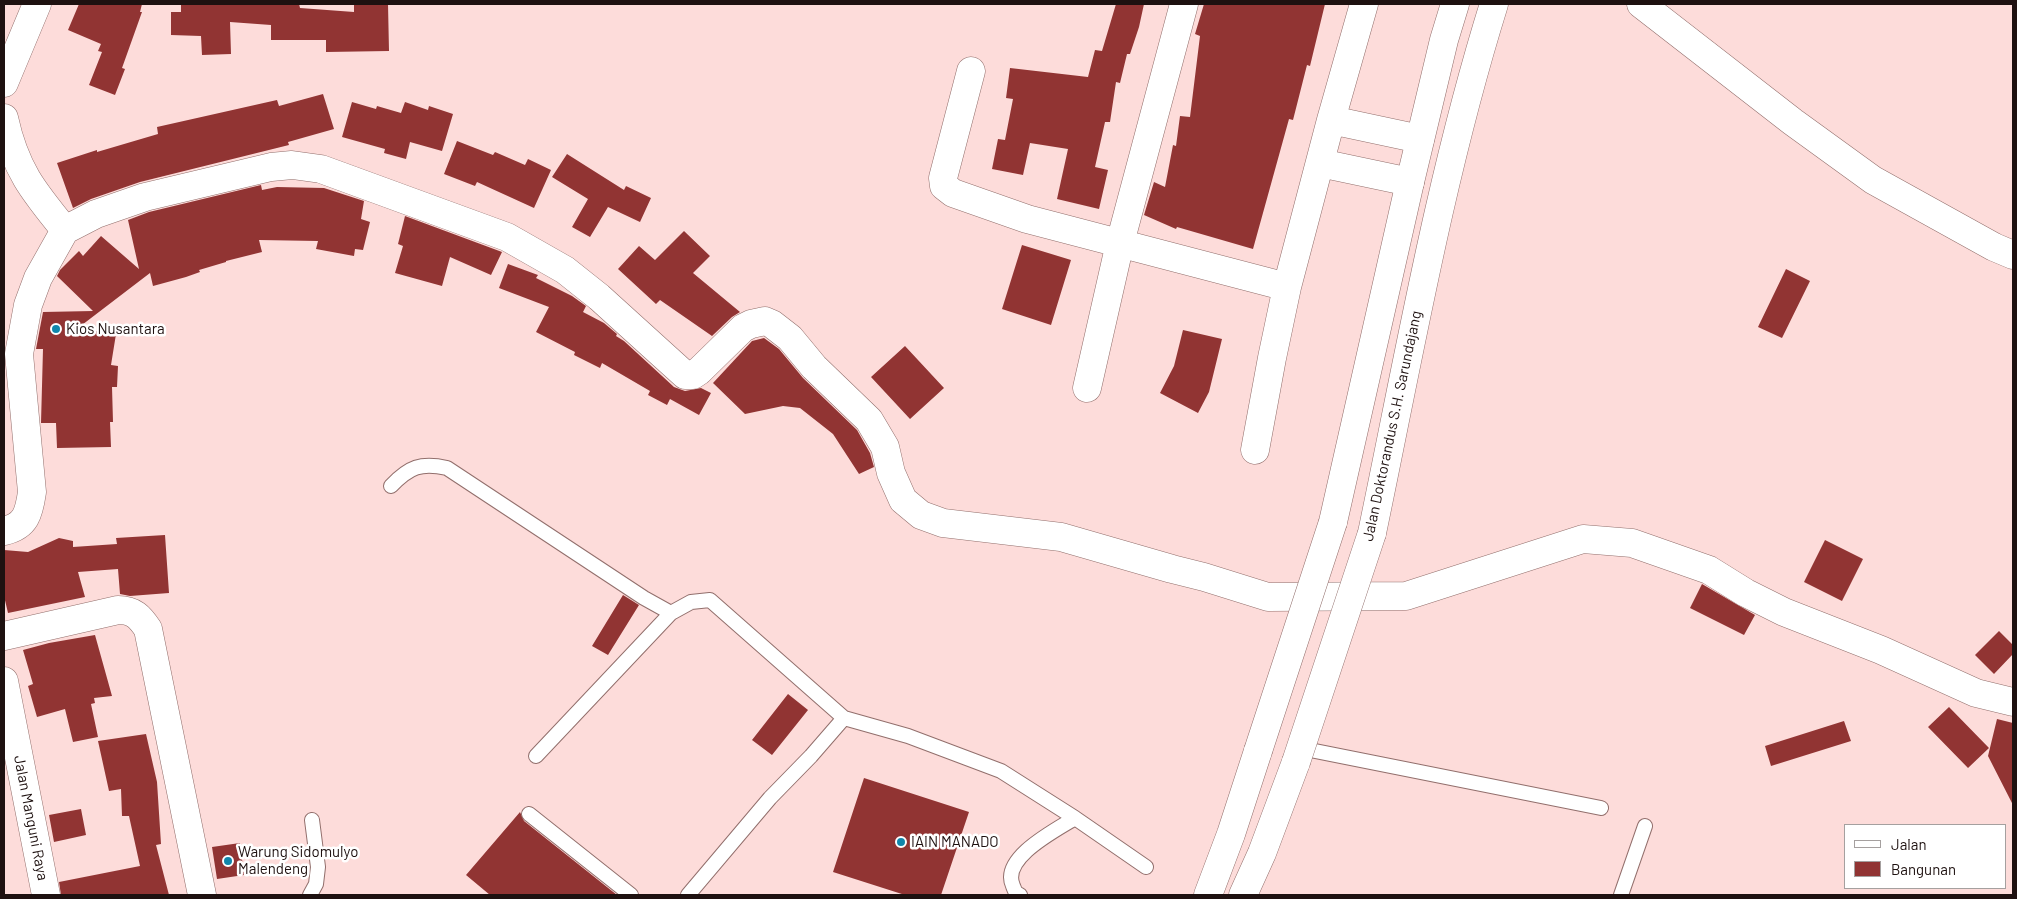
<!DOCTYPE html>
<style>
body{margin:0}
#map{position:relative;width:2017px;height:899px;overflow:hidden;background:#fddcda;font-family:Barlow,sans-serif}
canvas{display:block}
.frame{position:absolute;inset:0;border:5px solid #1e1110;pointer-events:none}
.legend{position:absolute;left:1844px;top:824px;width:162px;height:65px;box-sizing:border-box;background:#fff;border:1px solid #a5a09f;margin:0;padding:6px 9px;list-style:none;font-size:15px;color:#1e1110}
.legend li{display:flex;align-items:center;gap:10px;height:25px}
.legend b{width:25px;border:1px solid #a5a09f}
</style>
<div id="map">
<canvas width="2017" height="899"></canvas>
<div class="frame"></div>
<ul class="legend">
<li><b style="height:6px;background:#fff"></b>Jalan</li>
<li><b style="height:14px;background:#913433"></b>Bangunan</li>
</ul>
</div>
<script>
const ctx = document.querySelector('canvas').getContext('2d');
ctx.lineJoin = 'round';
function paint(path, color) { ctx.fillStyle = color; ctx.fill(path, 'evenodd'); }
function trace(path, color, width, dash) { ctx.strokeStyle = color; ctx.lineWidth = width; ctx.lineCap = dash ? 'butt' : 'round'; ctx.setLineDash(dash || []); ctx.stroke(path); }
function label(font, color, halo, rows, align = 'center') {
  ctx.font = font + ' Barlow,sans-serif'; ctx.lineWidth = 5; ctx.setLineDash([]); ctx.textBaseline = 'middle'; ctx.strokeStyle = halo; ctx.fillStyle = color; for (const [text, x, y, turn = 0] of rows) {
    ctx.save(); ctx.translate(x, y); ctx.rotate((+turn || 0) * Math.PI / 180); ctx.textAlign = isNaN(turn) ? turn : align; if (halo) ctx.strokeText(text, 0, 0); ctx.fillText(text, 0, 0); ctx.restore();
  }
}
paint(new Path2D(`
 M 79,4 L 142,4 L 140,12 L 142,12 L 122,68 L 125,69 L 115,95 L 89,85 L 102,52 L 98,51 L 101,44 L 68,30 Z
 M 181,4 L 299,4 L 300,8 L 354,12 L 354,4 L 388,4 L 389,51 L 326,52 L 326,40 L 271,40 L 271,25 L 230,22 L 231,54 L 202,55 L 201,36 L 171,35 L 171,12 L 181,12 Z
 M 1116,4 L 1144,4 L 1139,27 L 1130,54 L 1127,54 L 1120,83 L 1116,82 L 1110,122 L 1105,122 L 1095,167 L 1108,170 L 1099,209 L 1057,199 L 1068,149 L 1030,143 L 1023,175 L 992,169 L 998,139 L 1005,140 L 1013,99 L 1006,98 L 1010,68 L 1088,77 L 1095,50 L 1102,51 Z
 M 1204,4 L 1325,4 L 1310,66 L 1307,65 L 1293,120 L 1289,119 L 1253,249 L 1177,227 L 1176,229 L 1144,215 L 1154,182 L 1165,187 L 1173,145 L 1176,146 L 1180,116 L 1190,117 L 1200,36 L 1195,34 Z
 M 323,94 L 334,129 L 288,142 L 289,145 L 140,182 L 91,199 L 73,208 L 57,163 L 97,150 L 97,152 L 158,134 L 157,127 L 277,100 L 279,106 Z
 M 352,102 L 376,109 L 377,106 L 401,113 L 405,102 L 428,110 L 429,106 L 453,114 L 442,151 L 410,142 L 406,159 L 384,153 L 385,149 L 342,137 Z
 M 457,141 L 493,155 L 495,152 L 525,165 L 528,159 L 551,170 L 534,208 L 477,182 L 475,186 L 444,174 Z
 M 567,154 L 624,190 L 626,186 L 651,198 L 640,222 L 608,207 L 590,237 L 572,227 L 588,199 L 552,177 Z
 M 261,185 L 262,190 L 277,187 L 324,188 L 364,201 L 361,219 L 370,222 L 363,250 L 355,249 L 354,256 L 316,249 L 318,241 L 259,240 L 262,252 L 226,261 L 226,262 L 199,270 L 200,272 L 186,277 L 153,286 L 150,273 L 78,328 L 116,334 L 111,365 L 118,366 L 117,387 L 112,387 L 113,422 L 110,422 L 111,447 L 57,448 L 56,423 L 41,423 L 43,349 L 36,349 L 43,312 L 93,311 L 57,276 L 60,270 L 79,251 L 83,256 L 101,236 L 139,269 L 128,220 L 149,212 Z
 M 405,216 L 502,252 L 491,275 L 450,257 L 442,286 L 395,273 L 403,246 L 398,244 Z
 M 684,231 L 710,256 L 693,273 L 740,312 L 732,317 L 712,336 L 660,300 L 656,304 L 618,269 L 639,246 L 655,260 Z
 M 1022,245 L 1071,260 L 1051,325 L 1002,309 Z
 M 508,264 L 538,275 L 536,278 L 572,296 L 586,306 L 583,312 L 604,323 L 617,334 L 616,336 L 624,341 L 674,387 L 685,391 L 701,388 L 711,393 L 699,415 L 670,399 L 667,405 L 648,395 L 650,391 L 602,363 L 600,368 L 574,355 L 575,352 L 536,332 L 549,307 L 499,288 Z
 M 1786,269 L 1810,281 L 1782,338 L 1758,327 Z
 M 1183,330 L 1222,339 L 1209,392 L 1198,413 L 1160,393 L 1174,366 Z
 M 764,338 L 779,349 L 803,378 L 857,430 L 870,453 L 874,467 L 859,474 L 833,434 L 800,408 L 783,406 L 745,414 L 713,383 L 752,341 Z
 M 905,346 L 944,388 L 910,419 L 871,377 Z
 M 165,535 L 169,593 L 130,596 L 120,594 L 118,569 L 78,572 L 85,597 L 8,613 L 4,596 L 4,550 L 28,552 L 59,538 L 73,541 L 73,547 L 117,544 L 116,538 Z
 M 1825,540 L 1863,559 L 1842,601 L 1804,582 Z
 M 1702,584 L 1755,615 L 1744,635 L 1690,608 Z
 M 623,595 L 639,605 L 608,655 L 592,646 Z
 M 1999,631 L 2013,645 L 2013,654 L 1994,674 L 1975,655 Z
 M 95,635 L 112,696 L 94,698 L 95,703 L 91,704 L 98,737 L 73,742 L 65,709 L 37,717 L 28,686 L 33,684 L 23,650 L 49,643 Z
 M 788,694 L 808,710 L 772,755 L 752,740 Z
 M 1949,707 L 1989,748 L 1968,768 L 1928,727 Z
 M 1997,719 L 2013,723 L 2013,805 L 1988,756 Z
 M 1844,721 L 1851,741 L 1771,766 L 1765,746 Z
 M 146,734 L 157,782 L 161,844 L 156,845 L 169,895 L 61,895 L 59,882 L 140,866 L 129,816 L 122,816 L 121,789 L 109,791 L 98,741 Z
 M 864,778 L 969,812 L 941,895 L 905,895 L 833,872 Z
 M 81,809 L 86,835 L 54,842 L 49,815 Z
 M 520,812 L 524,821 L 617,895 L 490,895 L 466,875 Z
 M 240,843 L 244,875 L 217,879 L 212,847 Z`), '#913433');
const lane = new Path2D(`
 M 391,486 C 409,467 421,462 447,468 L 644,598 L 671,613 L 691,602 L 710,600 L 844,718
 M 1300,748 L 1601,808
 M 536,756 L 671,613
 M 529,814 L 631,895
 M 310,895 L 316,884 L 318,867 L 312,820
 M 688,895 L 770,798 L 811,756 L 844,718 L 908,736 L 1001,771 L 1075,818 L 1146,867
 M 1020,895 C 1015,893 1015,891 1013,886 C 1000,858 1056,830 1075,818
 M 1621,895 L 1645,826`);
const street = new Path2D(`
 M 1641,4 L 1793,122 L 1873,180 L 1994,247 L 2013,255
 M 971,71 L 943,178 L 944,186 L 953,193 L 1027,219 L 1287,287 L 1331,120 L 1364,4
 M 4,83 L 37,4
 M 4,118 C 15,169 33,191 65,230
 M 1331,120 L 1420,139
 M 1320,163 L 1410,182
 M 1087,388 L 1120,243 L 1184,4
 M 1255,450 L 1272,358 L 1287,287
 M 4,531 C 26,526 29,513 32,492 L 19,354 L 28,305 L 38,278 L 65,230 L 96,214 L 145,197 L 271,167 L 292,165 L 321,169 L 507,237 L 565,270 L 599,297 L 685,375 L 693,375 L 699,371 L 743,328 L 751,324 L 765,321 L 772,324 L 790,338 L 814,367 L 869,420 L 885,447 L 891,473 L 903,500 L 921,515 L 943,523 L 1061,537 L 1172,569 L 1204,577 L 1268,597 L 1406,596 L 1583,539 L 1632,543 L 1709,570 L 1746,593 L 1784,612 L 1881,650 L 1976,693 L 2013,702
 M 4,636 L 118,610 C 134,610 140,617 148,629 L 202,895
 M 4,681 L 46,895`);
const highway = new Path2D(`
 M 1333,522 L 1410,182 L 1444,40 L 1455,4
 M 1372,533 C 1409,356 1440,177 1494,4
 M 1208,895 L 1231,834 L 1258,751
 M 1243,895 L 1262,853 L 1296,762`);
trace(lane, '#926f6c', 16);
trace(street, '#926f6c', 29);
trace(highway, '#926f6c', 29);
trace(lane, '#fff', 14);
trace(street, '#fff', 28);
trace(highway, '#fff', 28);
const highwayBridge = new Path2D(`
 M 1258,751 L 1333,522
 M 1296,762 L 1372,533`);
trace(highwayBridge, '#926f6c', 29, []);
trace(highwayBridge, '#fff', 28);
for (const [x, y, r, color] of [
 [56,329,5,"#1086ab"],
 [901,842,5,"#1086ab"],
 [228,861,5,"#1086ab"]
]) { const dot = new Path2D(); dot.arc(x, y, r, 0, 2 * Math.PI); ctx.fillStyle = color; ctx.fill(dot); trace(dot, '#fff', 2); }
label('15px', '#1e1110', '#fff', [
 ["Kios Nusantara",66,329],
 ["IAIN MANADO",911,842],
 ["Warung Sidomulyo",238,852],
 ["Malendeng",238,869]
], 'left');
label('15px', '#1e1110', '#fff', [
 ["Jalan Doktorandus S.H. Sarundajang",1392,426,-78],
 ["Jalan Manguni Raya",31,818,79]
]);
</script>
